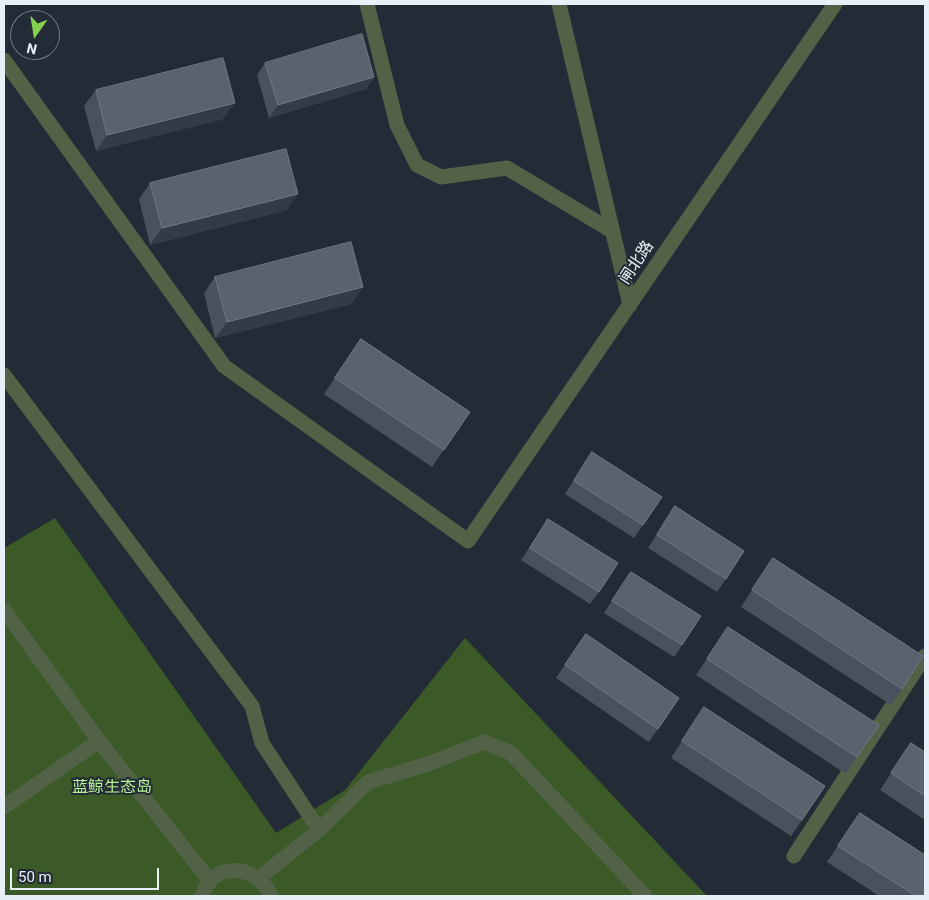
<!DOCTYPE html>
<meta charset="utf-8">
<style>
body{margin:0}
#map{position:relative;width:929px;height:900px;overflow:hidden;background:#232b36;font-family:Roboto,sans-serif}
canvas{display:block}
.frame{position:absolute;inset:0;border:5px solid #e9eff6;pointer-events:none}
.north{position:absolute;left:10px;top:10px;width:50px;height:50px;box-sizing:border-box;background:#232b36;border:1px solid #727983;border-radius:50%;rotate:193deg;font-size:14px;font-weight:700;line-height:20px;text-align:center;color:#e9eff6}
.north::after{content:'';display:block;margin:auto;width:18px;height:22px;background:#84d04d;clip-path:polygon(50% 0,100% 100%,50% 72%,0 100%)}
.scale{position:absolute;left:10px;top:868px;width:149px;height:22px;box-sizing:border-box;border:2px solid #e9eff6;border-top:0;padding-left:6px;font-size:15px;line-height:18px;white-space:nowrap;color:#e9eff6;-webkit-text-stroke:4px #232b36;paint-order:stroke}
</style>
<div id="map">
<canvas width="929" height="900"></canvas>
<div class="frame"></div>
<div class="north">N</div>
<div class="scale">50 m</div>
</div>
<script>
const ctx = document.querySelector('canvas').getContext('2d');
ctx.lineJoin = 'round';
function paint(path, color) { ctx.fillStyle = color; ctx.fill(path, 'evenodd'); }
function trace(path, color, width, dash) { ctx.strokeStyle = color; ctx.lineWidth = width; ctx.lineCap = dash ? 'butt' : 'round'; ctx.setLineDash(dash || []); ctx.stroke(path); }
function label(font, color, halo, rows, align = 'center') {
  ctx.font = font + ' Roboto,"Noto Sans SC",sans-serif'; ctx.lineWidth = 4; ctx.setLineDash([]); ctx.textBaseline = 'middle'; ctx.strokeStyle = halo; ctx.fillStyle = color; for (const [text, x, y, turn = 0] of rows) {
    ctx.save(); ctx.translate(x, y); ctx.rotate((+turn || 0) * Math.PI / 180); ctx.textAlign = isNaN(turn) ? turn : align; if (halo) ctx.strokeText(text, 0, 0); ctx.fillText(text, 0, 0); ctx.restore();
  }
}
paint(new Path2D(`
 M 55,518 L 276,833 L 345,790 L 465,638 L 707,896 L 4,896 L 4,548 Z`), '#3b5a27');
trace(new Path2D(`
 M 367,4 L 397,125 L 417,165 L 441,177 L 507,168 L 612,231
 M 559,4 L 630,305
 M 4,60 L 224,366 L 468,541 L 835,4
 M 4,375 L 252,706 L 262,743 L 319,830
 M 4,610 L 99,741
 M 4,807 L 99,741 L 210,881
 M 794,856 L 925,656
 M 259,878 L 319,830 L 368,782 L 428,764 L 484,742 L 511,753 L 645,896
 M 202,896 C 212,860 257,864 271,896`), '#516247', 15);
paint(new Path2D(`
 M 265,63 L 374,77 L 366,89 L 269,118 L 257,75 Z
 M 96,90 L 223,119 L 96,151 L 84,106 Z
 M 150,183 L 287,210 L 150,245 L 139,199 Z
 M 215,277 L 363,287 L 351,304 L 215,338 L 204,293 Z
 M 361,339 L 470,412 L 432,467 L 324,394 Z
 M 592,452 L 643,525 L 634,538 L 565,494 Z
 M 675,506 L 726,579 L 717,592 L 648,548 Z
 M 548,519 L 599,592 L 590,604 L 521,560 Z
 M 773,558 L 902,689 L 891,705 L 741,607 Z
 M 631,572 L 682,645 L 674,657 L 604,613 Z
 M 728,627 L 857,757 L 846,774 L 696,675 Z
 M 586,634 L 679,698 L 649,742 L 556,678 Z
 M 704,707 L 802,820 L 791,836 L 671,758 Z
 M 911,743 L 925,752 L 925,820 L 880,790 Z
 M 860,813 L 925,896 L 879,896 L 827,862 Z`), '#49515d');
paint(new Path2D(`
 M 374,77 L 366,89 L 269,118 L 278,105 Z
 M 235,103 L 223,119 L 96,151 L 107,135 Z
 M 298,194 L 287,210 L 150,245 L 162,228 Z
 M 363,287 L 351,304 L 215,338 L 227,322 Z`), '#333b47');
const building = new Path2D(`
 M 362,34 L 374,77 L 278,105 L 265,63 Z
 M 223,58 L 235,103 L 107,135 L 96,90 Z
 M 286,149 L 298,194 L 162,228 L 150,183 Z
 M 351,242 L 363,287 L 227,322 L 215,277 Z
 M 361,339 L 470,412 L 444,450 L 335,378 Z
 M 592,452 L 662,497 L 643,525 L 574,481 Z
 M 675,506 L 744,551 L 726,579 L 657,535 Z
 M 548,519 L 618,563 L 599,592 L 530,548 Z
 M 773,558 L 923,656 L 902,689 L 752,590 Z
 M 631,572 L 701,616 L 682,645 L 612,601 Z
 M 728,627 L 879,725 L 857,757 L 707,659 Z
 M 586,634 L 679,698 L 658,729 L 565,665 Z
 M 704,707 L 825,786 L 802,820 L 682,741 Z
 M 911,743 L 925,752 L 925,796 L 891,773 Z
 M 860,813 L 925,855 L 925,896 L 916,896 L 838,846 Z`);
paint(building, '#5a626e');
trace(building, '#717883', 1);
label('16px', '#e9eff6', '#232b36', [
 ["闸北路",637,263,-56]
]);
label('16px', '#b6f094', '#232b36', [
 ["蓝鲸生态岛",112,788]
]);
</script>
